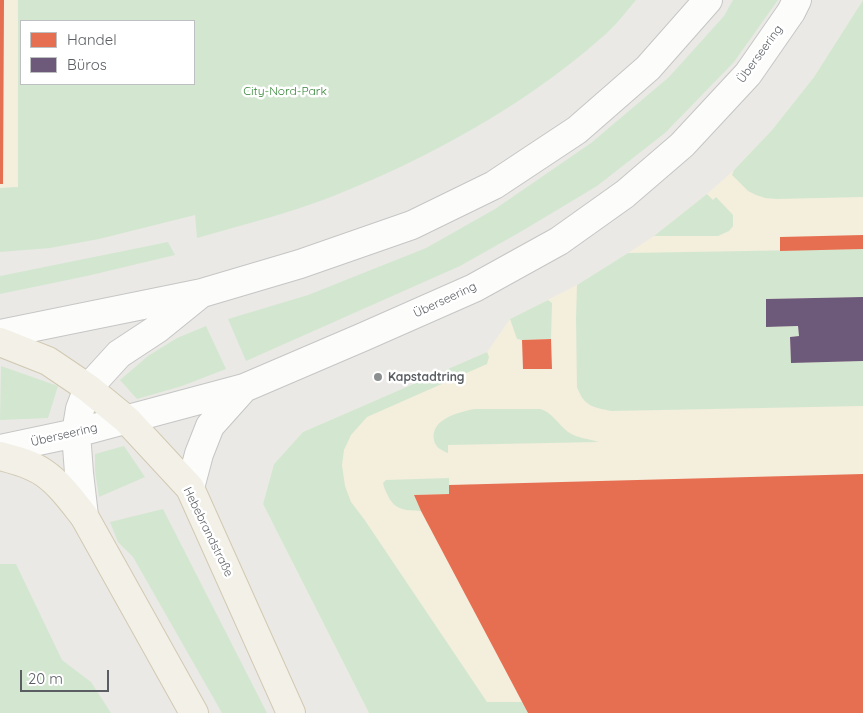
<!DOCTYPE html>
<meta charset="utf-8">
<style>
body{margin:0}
#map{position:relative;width:863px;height:713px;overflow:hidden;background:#eae9e5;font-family:Quicksand,sans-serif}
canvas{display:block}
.legend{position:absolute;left:20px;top:20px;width:175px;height:65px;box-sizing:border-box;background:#fff;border:1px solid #bdbfc1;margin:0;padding:6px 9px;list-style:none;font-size:15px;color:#5a5e63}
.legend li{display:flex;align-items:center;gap:10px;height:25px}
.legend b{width:25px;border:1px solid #bdbfc1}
.scale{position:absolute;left:20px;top:670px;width:89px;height:22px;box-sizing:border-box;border:2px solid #5a5e63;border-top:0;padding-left:6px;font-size:15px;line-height:18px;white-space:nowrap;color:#5a5e63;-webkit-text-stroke:4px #fff;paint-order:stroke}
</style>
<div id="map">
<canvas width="863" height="713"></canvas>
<ul class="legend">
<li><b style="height:14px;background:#e76f51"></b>Handel</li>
<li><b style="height:14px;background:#6d597a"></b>Büros</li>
</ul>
<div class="scale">20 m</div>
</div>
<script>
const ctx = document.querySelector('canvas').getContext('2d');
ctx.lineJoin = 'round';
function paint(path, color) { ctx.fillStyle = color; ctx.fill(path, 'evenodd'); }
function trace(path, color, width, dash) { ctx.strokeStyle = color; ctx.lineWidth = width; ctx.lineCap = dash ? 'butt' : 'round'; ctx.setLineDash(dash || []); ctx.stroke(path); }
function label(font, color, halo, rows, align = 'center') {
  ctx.font = font + ' Quicksand,sans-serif'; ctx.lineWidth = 5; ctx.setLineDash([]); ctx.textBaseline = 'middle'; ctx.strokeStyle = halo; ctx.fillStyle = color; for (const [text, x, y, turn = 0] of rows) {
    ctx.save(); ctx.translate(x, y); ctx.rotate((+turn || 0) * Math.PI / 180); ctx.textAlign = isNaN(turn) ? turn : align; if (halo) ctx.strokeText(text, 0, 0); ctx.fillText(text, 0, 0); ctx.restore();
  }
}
paint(new Path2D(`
 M 0,0 L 18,0 L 18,187 L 0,188 Z
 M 863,0 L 863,713 L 369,713 L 263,504 L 274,464 L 303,432 L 487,352 L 510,319 L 577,285 L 628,253 L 654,236 L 707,194 L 734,170 L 772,130 L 814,77 Z`), '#f4eedd');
paint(new Path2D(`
 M 18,0 L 636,0 C 625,13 614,28 600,39 C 524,106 425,160 331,197 C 287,214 242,225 197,238 L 195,215 L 99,239 L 50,248 L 0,252 L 0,188 L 18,187 ZM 21,21 L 194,21 L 194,84 L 21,84 Z
 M 733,0 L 778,0 L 734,62 L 665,133 L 597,186 L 522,231 L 460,266 L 246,361 L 228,319 L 308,295 L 426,248 L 495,209 L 591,143 L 669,77 L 724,16 Z
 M 863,0 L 863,197 L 777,199 L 765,198 L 756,195 L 748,191 L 732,175 L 734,170 L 772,130 L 814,77 Z
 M 707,194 L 713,200 L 716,197 L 733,215 L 733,226 L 729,231 L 718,236 L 654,236 Z
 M 168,242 L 175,255 L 87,276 L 0,294 L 0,276 Z
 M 863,249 L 863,297 L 766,299 L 766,327 L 798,326 L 799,336 L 790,337 L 791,363 L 863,361 L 863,406 L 611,411 C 592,407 584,406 577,387 L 576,319 L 577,285 L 628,253 Z
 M 548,300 L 552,303 L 551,339 L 522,340 L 517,339 L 510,319 Z
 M 206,326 L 226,369 L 182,386 L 137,399 L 120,380 L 148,356 L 177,338 Z
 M 487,352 L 489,357 L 487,364 L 367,417 L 351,435 L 344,450 L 342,465 L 345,486 L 351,502 L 364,519 L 487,702 L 523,702 L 528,713 L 369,713 L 263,504 L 274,464 L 303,432 Z
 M 1,366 L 58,386 L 48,418 L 0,420 Z
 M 475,409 L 540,409 C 552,412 558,424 568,432 C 577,438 589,439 599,442 L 448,445 L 448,453 C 442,451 435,447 434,440 C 430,419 459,412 475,409 Z
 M 124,446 L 145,477 L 99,497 L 95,471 L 95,454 Z
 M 449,478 L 449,494 L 414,495 L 421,511 C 406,510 397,511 389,498 C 387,493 384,489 383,483 L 386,480 Z
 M 163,509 L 267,713 L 222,713 L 133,557 L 118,542 L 110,522 Z
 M 0,564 L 16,564 L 62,660 L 91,682 L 111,713 L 0,713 Z`), '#d3e7d0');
paint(new Path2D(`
 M 0,0 L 4,0 L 3,184 L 0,184 Z
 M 863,235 L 863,249 L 780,251 L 780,237 Z
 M 551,339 L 552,369 L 523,369 L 522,340 Z
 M 863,474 L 863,713 L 528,713 L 421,511 L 414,495 L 449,494 L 449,485 Z`), '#e76f51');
paint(new Path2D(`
 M 863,297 L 863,361 L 791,363 L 790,337 L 799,336 L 798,326 L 766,327 L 766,299 Z`), '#6d597a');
const tertiary = new Path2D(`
 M 0,334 L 202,293 L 300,264 L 412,225 L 494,185 L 577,130 L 648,68 L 708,0
 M 0,449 L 76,433 L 244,388 L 363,337 L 474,288 L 559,241 L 625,194 L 682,145 L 748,74 L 791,12 L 797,0
 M 190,488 L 199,454 L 210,426 L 244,388
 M 84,516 L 79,473 L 76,433 L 80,409 L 88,388 L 119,354 L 157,329 L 199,295`);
const primary = new Path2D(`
 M 0,342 L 48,361 L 88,388 L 127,420 L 190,488 L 291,713
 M 0,456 C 15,460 31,464 44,473 C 60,484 72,501 84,516 L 194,713`);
trace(tertiary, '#c5c6c5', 30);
trace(primary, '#d2c9b2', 30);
trace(tertiary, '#fcfcfb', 28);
trace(primary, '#f2f0e7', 28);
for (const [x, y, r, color] of [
 [378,377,5,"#8c8f90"]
]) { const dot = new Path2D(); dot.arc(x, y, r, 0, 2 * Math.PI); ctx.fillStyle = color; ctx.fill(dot); trace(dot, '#fff', 2); }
label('12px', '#5a5e63', '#fff', [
 ["Überseering",760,54,-54],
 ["Überseering",445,300,-25],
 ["Überseering",64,435,-13],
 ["Hebebrandstraße",208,532,64]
]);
label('12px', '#368637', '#fff', [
 ["City-Nord-Park",285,91]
]);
label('bold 12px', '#5a5e63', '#fff', [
 ["Kapstadtring",388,377]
], 'left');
</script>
